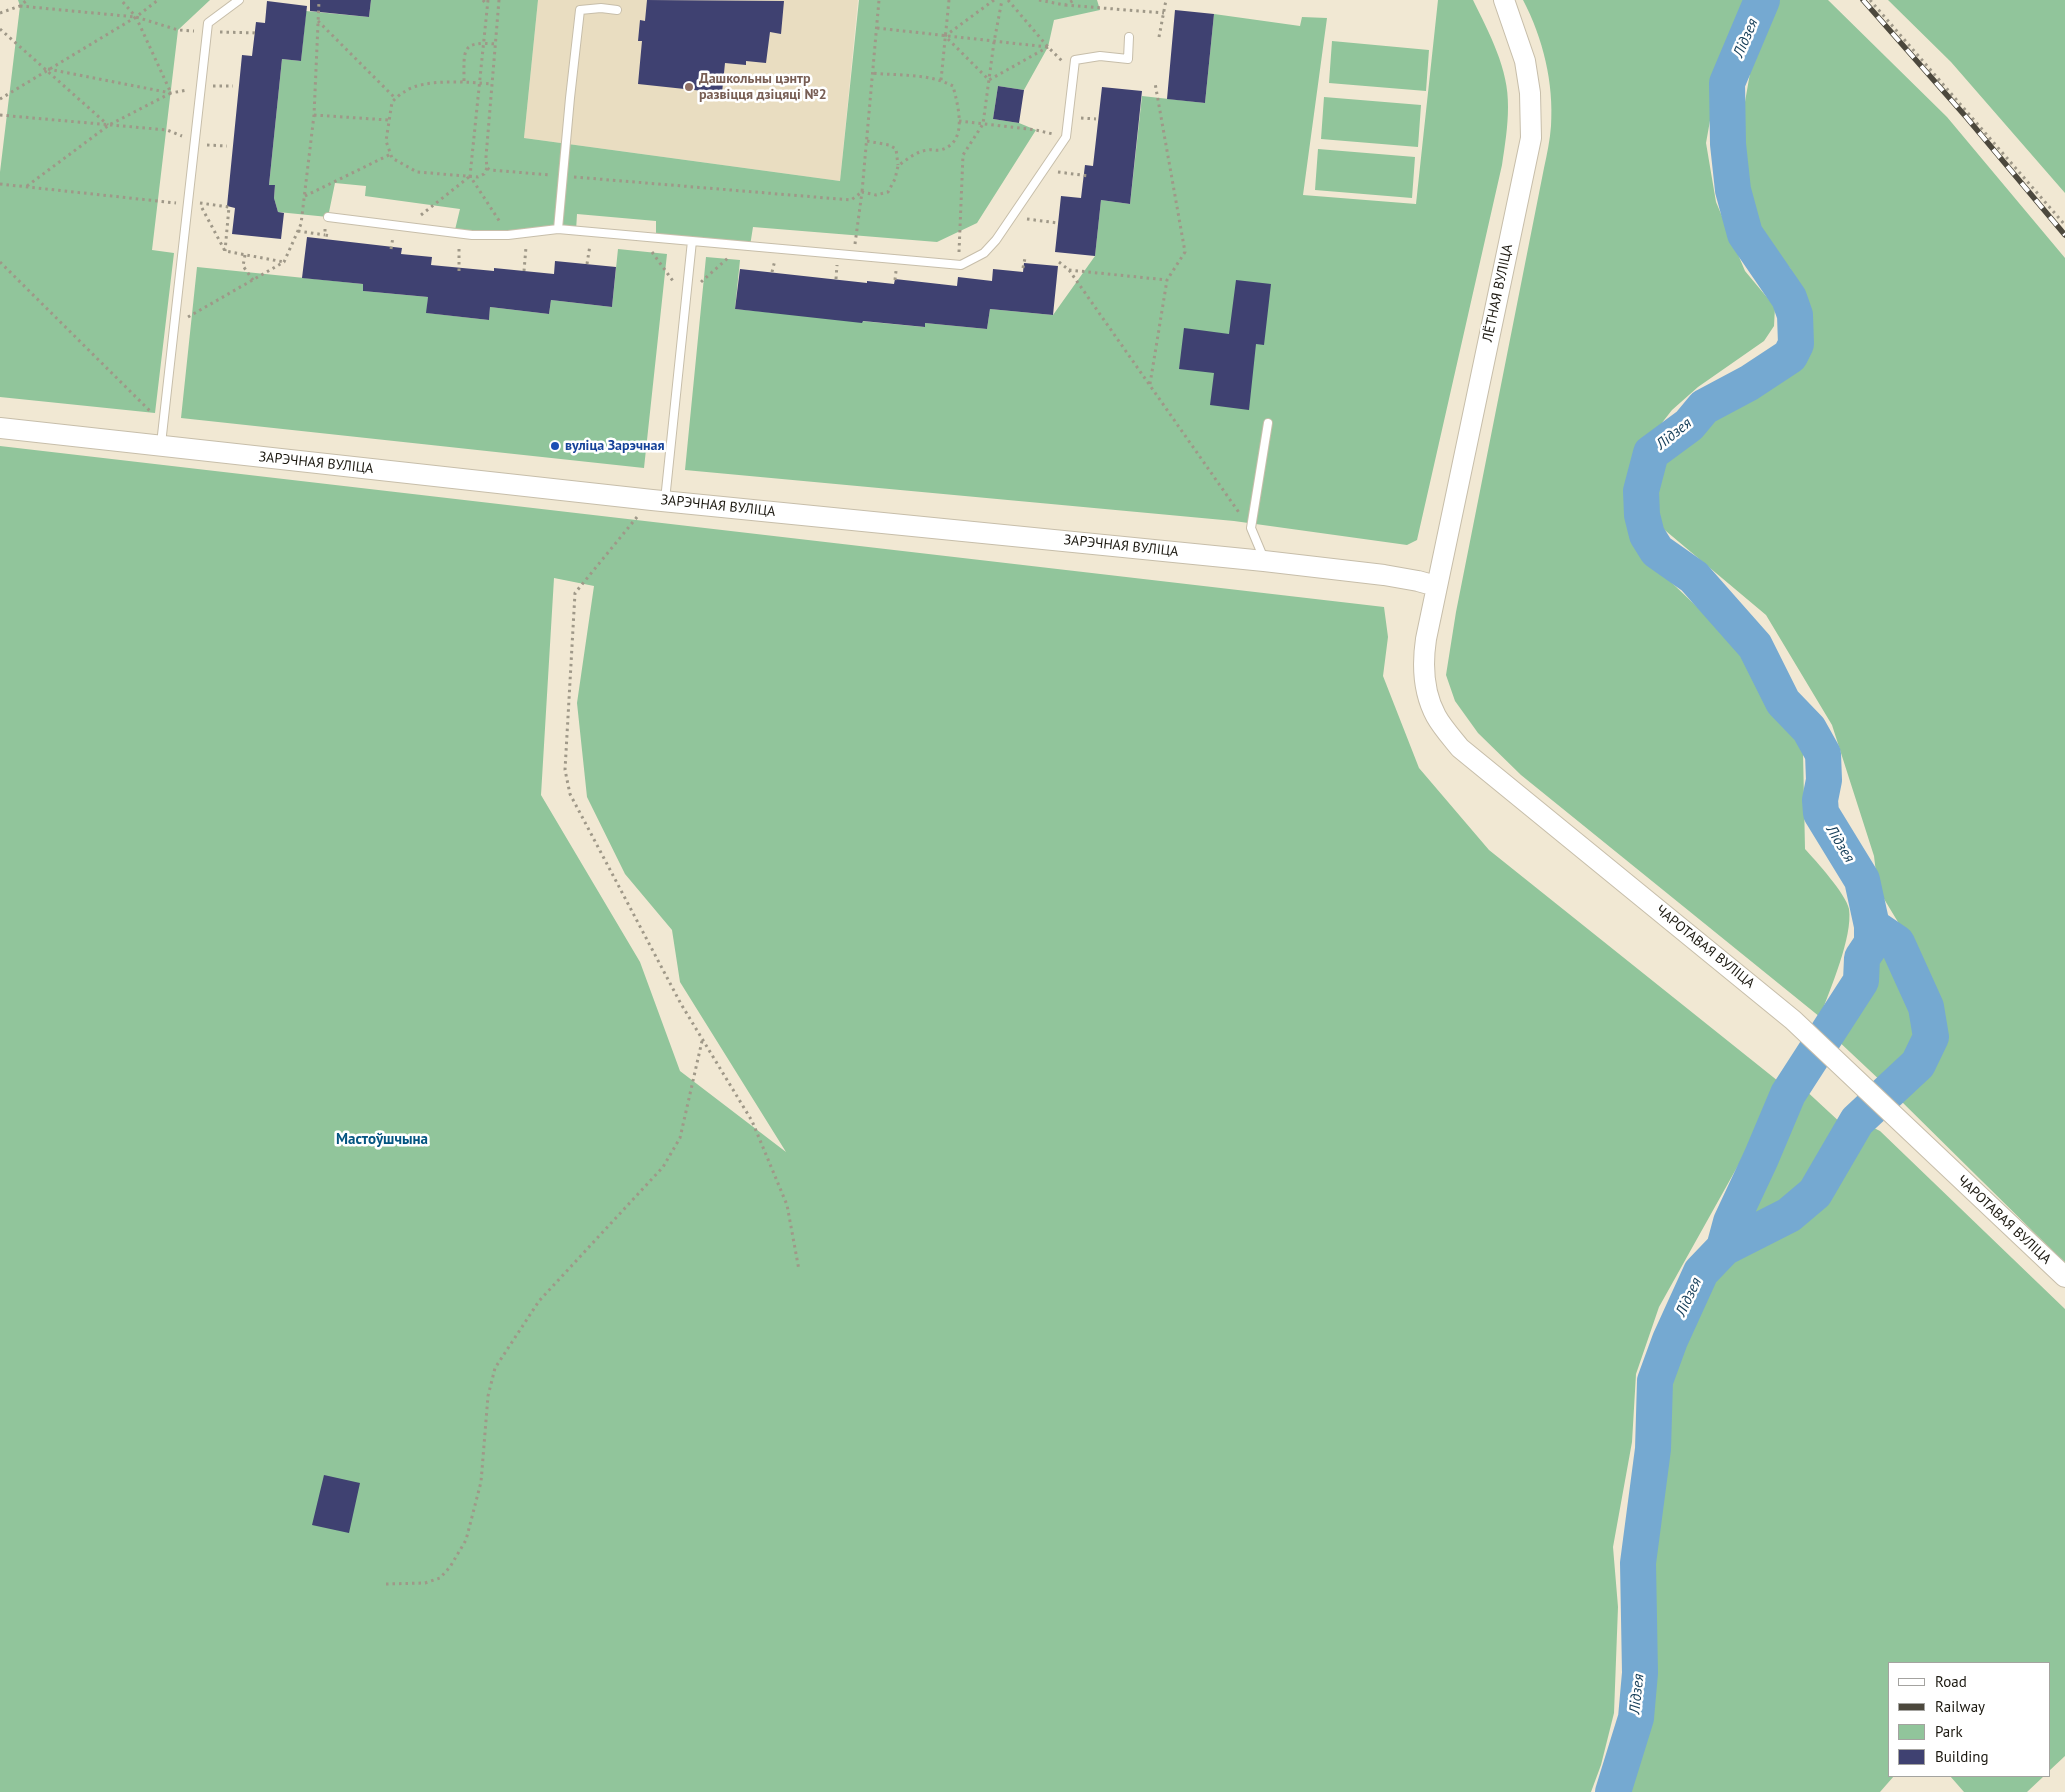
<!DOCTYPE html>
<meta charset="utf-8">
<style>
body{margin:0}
#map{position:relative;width:2065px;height:1792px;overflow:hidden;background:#f1e8d3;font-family:"PT Sans",sans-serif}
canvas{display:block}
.legend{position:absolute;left:1888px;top:1662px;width:162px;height:115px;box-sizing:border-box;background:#fff;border:1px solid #a4a3a0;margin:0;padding:6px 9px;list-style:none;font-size:15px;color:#1c1911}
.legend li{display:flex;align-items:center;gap:10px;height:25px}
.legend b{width:25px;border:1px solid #a4a3a0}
</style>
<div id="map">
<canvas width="2065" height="1792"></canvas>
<ul class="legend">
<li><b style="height:6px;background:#fff"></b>Road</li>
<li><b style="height:6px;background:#4c483d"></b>Railway</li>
<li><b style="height:14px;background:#91c59b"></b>Park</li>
<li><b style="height:14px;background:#3f4171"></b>Building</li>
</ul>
</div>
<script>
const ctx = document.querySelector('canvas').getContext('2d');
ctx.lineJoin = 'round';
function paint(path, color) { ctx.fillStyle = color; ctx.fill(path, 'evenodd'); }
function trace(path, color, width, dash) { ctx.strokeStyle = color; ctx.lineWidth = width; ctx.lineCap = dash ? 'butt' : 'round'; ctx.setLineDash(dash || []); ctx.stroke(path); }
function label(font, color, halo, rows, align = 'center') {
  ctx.font = font + ' "PT Sans",sans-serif'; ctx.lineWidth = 5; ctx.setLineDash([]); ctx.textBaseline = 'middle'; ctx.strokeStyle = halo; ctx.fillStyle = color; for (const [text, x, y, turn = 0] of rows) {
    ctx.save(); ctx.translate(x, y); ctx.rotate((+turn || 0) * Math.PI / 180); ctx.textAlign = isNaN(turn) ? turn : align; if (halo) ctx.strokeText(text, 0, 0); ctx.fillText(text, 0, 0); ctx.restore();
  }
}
paint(new Path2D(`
 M 538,0 L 858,0 L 840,181 L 524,138 Z`), '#e9ddc1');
paint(new Path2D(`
 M 18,0 L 210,0 L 178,30 L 152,250 L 174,253 L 155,413 L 0,397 L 0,172 L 20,6 Z
 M 371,0 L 538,0 L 524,138 L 840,181 L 859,0 L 1097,0 L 1100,10 L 1054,20 L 1048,47 L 1024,90 L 998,86 L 993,119 L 1019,123 L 1036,130 L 977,223 L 937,242 L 753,227 L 750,246 L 656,238 L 656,221 L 577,214 L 576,231 L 454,234 L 460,209 L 365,196 L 366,186 L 335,183 L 328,217 L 278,212 L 274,198 L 275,185 L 269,185 L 282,59 L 301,61 L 306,11 L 369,17 Z
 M 1438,0 L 1473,0 C 1489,33 1509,69 1508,107 C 1508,126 1505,145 1502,165 L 1417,540 L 1407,545 L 1234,521 L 685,470 L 706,257 L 740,260 L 735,309 L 924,327 L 925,323 L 987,329 L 990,309 L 1053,315 L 1095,256 L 1101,200 L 1130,204 L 1142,96 L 1205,103 L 1214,14 L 1300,26 L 1302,17 L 1327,18 L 1303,195 L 1416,204 Z
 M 1523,0 L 1748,0 L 1719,70 L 1706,143 L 1716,202 L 1745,271 L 1775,307 L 1774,326 L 1764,341 L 1698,387 L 1672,410 L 1643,447 L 1629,476 L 1630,528 L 1652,564 L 1733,641 L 1803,752 L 1805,849 C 1816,861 1846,894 1849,909 C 1853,937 1830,989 1820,1017 L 1521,775 L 1478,733 L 1455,701 L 1446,675 L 1456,612 L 1544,168 C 1547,154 1550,140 1551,126 C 1554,83 1543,38 1523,0 Z
 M 1779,0 L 1828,0 L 1947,117 L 2065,258 L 2065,1263 L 1899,1099 L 1921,1083 L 1935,1054 L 1944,1028 L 1924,976 L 1901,927 L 1878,889 L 1874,856 L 1832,725 L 1766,615 L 1654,521 L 1653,480 L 1662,462 L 1690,430 L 1752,392 L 1799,354 L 1802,297 L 1790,268 L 1771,247 L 1744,194 L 1738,142 L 1750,73 Z
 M 1888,0 L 2065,0 L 2065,193 L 1951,62 Z
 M 1332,41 L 1429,50 L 1426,91 L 1329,83 Z
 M 1324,97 L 1421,105 L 1418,147 L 1321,139 Z
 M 1318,149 L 1415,157 L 1412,198 L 1315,190 Z
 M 618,249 L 667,254 L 644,468 L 181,418 L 197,267 L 363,284 L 363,291 L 428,297 L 427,313 L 489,320 L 490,307 L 549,314 L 551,300 L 612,307 Z
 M 0,446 L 1384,607 L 1388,637 L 1383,676 L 1419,768 L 1489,850 L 1783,1085 L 1659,1307 L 1636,1374 L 1632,1442 L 1613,1547 L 1618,1607 L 1614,1713 L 1601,1765 L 1591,1792 L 0,1792 ZM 554,578 L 594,586 L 577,703 L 587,797 L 625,874 L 672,930 L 680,982 L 786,1152 L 680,1071 L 640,962 L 541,795 Z
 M 1876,934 L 1893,948 L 1920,1010 L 1925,1037 L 1912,1060 L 1884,1084 L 1834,1037 L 1865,982 L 1867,960 L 1875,945 Z
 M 1802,1087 L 1843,1125 L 1800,1184 L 1761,1219 L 1737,1222 Z
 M 1866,1124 L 1880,1131 L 2065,1309 L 2065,1756 L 2049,1771 L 2049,1663 L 1889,1663 L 1889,1776 L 1894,1776 L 1880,1792 L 1629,1792 L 1635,1773 L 1635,1748 L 1643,1705 L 1647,1497 L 1660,1455 L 1665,1382 L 1682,1333 L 1709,1277 L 1728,1255 L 1820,1206 L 1857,1146 Z
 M 1950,1776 L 2044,1776 L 2027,1792 L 1964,1792 Z`), '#91c59b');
trace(new Path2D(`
 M 1724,1248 L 1789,1215 L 1815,1193 L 1857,1121 L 1918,1064 L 1931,1037 L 1926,1007 L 1897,943 L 1872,926
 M 1613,1792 L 1636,1718 L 1640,1673 L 1638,1563 L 1653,1449 L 1655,1381 L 1670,1340 L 1701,1272 L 1724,1248 L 1731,1222 L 1761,1158 L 1788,1094 L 1861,981 L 1862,958 L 1872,943 L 1872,926 L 1862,880 L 1821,813 L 1820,800 L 1824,780 L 1823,754 L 1809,729 L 1783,702 L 1755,646 L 1694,577 L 1657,551 L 1647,535 L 1642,515 L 1641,491 L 1651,453 L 1689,425 L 1704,407 L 1749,383 L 1790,356 L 1796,344 L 1795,315 L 1789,298 L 1745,234 L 1733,190 L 1728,144 L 1727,83 L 1762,0`), '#75a9d1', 36);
paint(new Path2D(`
 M 310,0 L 371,0 L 369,17 L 310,11 Z
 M 647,0 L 784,1 L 781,34 L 770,32 L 766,63 L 746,61 L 746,65 L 725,63 L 722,93 L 638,84 L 642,41 L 638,41 L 640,20 L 645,21 Z
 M 267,1 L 307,6 L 301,61 L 282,59 L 269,185 L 275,185 L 274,198 L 278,212 L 284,213 L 281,239 L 232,234 L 235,208 L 227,206 L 242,55 L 252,56 L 256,22 L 265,23 Z
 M 1175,10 L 1214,14 L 1205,103 L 1167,99 Z
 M 998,86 L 1024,90 L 1019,123 L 993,119 Z
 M 1102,87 L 1142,91 L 1130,204 L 1101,200 L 1095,256 L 1055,252 L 1061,196 L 1081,198 L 1085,165 L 1093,166 Z
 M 307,237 L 402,248 L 401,254 L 432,257 L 431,265 L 494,271 L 494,268 L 554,274 L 555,261 L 616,267 L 612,307 L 551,300 L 549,314 L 490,307 L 489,320 L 426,313 L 428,297 L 363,291 L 363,284 L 302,278 Z
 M 1024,263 L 1058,266 L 1053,315 L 990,309 L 987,329 L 925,323 L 925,327 L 863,321 L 862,323 L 735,309 L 740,269 L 867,283 L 867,281 L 894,284 L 895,279 L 957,286 L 958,277 L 992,281 L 993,269 L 1023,272 Z
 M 1236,280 L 1271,284 L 1264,345 L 1256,344 L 1249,410 L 1210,405 L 1214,373 L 1179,369 L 1184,328 L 1229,334 Z
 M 324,1475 L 360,1483 L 349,1533 L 312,1525 Z`), '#3f4171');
const service = new Path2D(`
 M 328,217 L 472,235 L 508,235 L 558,229 L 961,265 L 984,253 L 996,240 L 1066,137 L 1075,60 L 1100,56 L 1128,59 L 1129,37
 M 558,229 L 570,98 L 580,10 L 601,8 L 617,10
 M 161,444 L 208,23 L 239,0
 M 665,500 L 692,241
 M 1264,559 L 1251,528 L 1268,423`);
const tertiary = new Path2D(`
 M 1504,0 L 1525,61 L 1530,93 L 1531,138 L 1426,639 C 1422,666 1423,692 1436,716 C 1442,727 1452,738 1460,748 L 1793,1020 L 2065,1277
 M 0,428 L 652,500 L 1264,561 L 1384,575 L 1418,581 L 1436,586`);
trace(service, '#c7beaa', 10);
trace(tertiary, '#c7beaa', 22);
trace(new Path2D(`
 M 483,0 L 487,5
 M 488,0 L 470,176 L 500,222
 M 499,0 L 486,157 L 487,168 L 490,170 L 551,175
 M 994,0 L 945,36 L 989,80 L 1048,47
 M 1008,0 L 1048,47 L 1062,61
 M 1039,0 L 1065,5 L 1074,0
 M 1870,0 L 2065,225
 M 1065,5 L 1164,13
 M 20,6 L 136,17 L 178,30 L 194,31
 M 0,13 L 20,6 L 27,0
 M 318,21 L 396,99
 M 877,28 L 1047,47
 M 0,29 L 108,125
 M 220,32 L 259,33
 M 1159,37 L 1166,0
 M 48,69 L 171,93 L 187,90
 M 941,80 L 949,0
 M 464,81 C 464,49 461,41 496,44
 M 213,86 L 233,86
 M 0,99 L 136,17 L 158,0
 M 0,115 L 167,130 L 182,136
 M 314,115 L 388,120
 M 1081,118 L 1096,119
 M 959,121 L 1036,130 L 1053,134
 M 867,141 L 889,145 L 896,149 L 898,165
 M 207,145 L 227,146
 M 487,168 L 484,174 L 478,177 L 417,172 L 392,158 L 386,141 L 392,102 C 396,98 400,94 404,92 C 423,78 470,82 492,84
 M 1058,172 L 1089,176
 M 574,177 L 851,200 L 862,192 L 879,0
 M 0,184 L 176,203
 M 27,186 L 109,125 L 171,93 L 136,17 L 121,0
 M 305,196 L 391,154
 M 200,203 L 229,207 L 225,251
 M 202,208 L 225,251 L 284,262
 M 421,215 L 469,177
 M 1027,219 L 1058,223
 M 325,229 L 325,235 L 330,236
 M 298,231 L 325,235
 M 855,244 L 862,192 L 876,195 L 888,192 L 895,179 L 898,166 C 907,159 917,151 928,150 C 932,149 936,151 940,150 C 969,143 958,106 953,86 C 928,73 900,76 872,73
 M 391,249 L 393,237
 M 652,252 L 673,281
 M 959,252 L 963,155 L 983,124 L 994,42 L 1002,0
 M 245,255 L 243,266 L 253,280
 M 0,262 L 150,411
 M 1059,262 L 1069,270 L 1240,514
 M 587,264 L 590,245
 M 1023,268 L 1025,258
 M 1069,270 L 1167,280
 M 459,271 L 459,249
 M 524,271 L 526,247
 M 772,272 L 775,260
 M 836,279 L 837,265
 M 895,280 L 896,271
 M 701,282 L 728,258
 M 188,317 L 284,262 L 301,224 L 314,115 L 319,1
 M 1150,384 L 1167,280 L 1185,252 L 1155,83
 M 637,517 L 575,593 L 565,770 L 570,794 L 681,1004 L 752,1121 L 787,1205 L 799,1270
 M 386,1584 L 425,1583 L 440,1578 L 450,1567 L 466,1540 L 481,1482 L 488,1396 L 495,1368 L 539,1301 L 663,1167 L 680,1138 L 702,1041`), '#9f9888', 3, [2.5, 4]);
trace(service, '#fff', 8);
trace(tertiary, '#fff', 20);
const rail = new Path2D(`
 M 1863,0 L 1967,118 L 2065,235`);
trace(rail, '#4c483d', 5.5);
trace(rail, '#fff', 4, [11]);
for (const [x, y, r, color] of [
 [689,87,5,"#8d6e63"],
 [555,446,5,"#1a4fb4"]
]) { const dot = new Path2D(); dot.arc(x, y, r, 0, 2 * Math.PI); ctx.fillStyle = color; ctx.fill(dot); trace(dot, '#fff', 2); }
label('bold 14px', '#785e54', '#fff', [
 ["Дашкольны цэнтр",699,79],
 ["развіцця дзіцяці №2",699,95]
], 'left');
label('14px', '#1c1911', '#fff', [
 ["ЛЁТНАЯ ВУЛІЦА",1498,293,-78],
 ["ЗАРЭЧНАЯ ВУЛІЦА",316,463,6],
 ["ЗАРЭЧНАЯ ВУЛІЦА",718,506,6],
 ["ЗАРЭЧНАЯ ВУЛІЦА",1121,546,6],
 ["ЧАРОТАВАЯ ВУЛІЦА",1705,947,39],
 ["ЧАРОТАВАЯ ВУЛІЦА",2004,1220,43]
]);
label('bold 14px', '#164399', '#fff', [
 ["вуліца Зарэчная",565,446]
], 'left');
label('italic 15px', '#153e59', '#fff', [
 ["Лідзея",1746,38,-67],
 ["Лідзея",1674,434,-39],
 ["Лідзея",1840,844,59],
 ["Лідзея",1689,1297,-65],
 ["Лідзея",1637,1694,-84]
]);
label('bold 15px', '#045581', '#fff', [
 ["Мастоўшчына",382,1140]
]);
</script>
